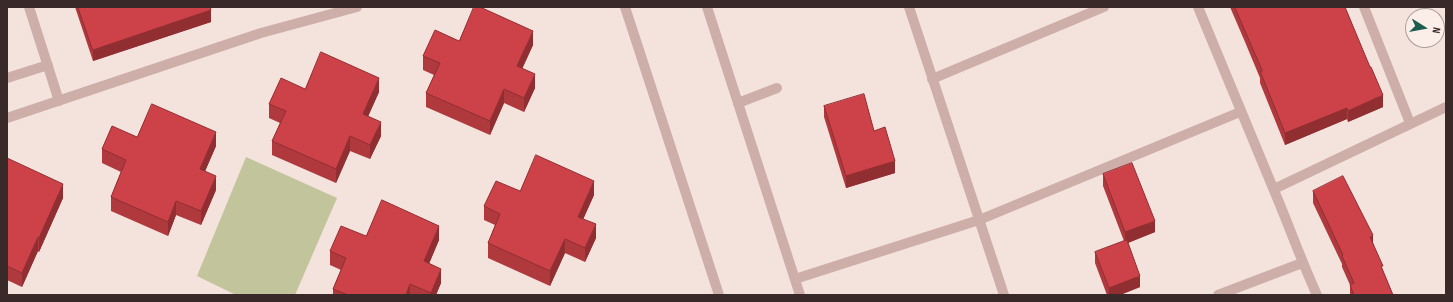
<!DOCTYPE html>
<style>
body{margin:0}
#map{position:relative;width:1453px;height:302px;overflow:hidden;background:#f4e2dd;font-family:"Sofia Sans Condensed",sans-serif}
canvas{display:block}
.frame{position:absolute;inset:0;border:8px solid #392928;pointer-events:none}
.north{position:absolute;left:1405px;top:8px;width:40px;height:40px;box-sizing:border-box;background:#fbeee9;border:1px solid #ad9f9c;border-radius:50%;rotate:101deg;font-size:11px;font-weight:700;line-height:16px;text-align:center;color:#392928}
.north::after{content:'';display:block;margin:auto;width:14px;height:18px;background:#1b5d4e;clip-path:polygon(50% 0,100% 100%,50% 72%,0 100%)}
</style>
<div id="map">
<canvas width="1453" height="302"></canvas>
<div class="frame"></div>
<div class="north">N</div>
</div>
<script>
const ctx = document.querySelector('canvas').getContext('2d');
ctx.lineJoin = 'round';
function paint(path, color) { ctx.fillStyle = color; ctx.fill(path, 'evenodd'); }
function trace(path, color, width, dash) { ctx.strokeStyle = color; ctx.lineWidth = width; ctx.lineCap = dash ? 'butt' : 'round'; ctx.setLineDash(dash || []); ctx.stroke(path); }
paint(new Path2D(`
 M 246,157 L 337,198 L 295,295 L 236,295 L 197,276 Z`), '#c2c49b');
trace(new Path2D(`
 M 1364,7 L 1410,123`), '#cdaea8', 10);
trace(new Path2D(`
 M 29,7 L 59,101
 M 909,7 L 1004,295
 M 1198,7 C 1223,67 1248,127 1273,188 C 1288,223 1301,260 1317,295
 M 7,78 L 48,65
 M 932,79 L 1104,7
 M 738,103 L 777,88
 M 1274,189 L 1446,107
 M 795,279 L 979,220 L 1240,112
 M 1218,295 L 1302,263`), '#cdaea8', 10);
trace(new Path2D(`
 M 625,7 L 719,295
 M 707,7 L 800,295
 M 7,118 L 261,33 L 357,7`), '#cdaea8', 10);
paint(new Path2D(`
 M 75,7 L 210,7 L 211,22 L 93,61 Z
 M 1230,7 L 1345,7 L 1383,107 L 1348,122 L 1347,119 L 1285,145 L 1260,83 L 1260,78 L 1245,42 Z
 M 459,41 L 533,45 L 522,69 L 535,88 L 524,112 L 504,103 L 490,135 L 426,107 L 426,93 L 434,75 L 423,70 L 423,56 Z
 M 305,89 L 379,92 L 368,116 L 381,136 L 370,159 L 350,151 L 336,183 L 272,155 L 272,141 L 280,123 L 269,118 L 269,104 Z
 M 824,106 L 874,131 L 895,173 L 846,188 L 824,117 Z
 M 137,137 L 216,146 L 205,171 L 216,190 L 201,225 L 176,215 L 168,236 L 111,211 L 111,197 L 121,172 L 102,163 L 102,149 Z
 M 7,158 L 63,198 L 39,252 L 38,251 L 22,287 L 7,280 Z
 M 1103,174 L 1155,232 L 1128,243 L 1140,287 L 1120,295 L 1107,295 L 1095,263 L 1095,252 L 1124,241 L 1103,186 Z
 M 520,191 L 594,195 L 583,219 L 596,238 L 585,262 L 565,253 L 550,286 L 488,258 L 488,243 L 495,225 L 484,220 L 484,206 Z
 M 1313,191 L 1373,243 L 1383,271 L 1393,295 L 1350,295 L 1350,285 L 1342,267 L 1342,264 L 1313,203 Z
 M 366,236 L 439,240 L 429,264 L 441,283 L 436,295 L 333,295 L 333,289 L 341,270 L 330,265 L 330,251 Z`), '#b0393e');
paint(new Path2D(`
 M 211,10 L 211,22 L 93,61 L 93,50 Z
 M 533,31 L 533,45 L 517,80 L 517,66 Z
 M 535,74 L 535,88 L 524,112 L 524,98 Z
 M 379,78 L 379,92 L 363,128 L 363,114 Z
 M 504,89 L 504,103 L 490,135 L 490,121 Z
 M 1383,95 L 1383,107 L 1348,122 L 1348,111 Z
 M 1347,108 L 1347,119 L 1285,145 L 1285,133 Z
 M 381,122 L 381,136 L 370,159 L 370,145 Z
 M 216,132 L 216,146 L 200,183 L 200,169 Z
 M 350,136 L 350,151 L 336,183 L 336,169 Z
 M 895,161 L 895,173 L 846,188 L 846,176 Z
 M 216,176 L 216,190 L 201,225 L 201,211 Z
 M 594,181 L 594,195 L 578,231 L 578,217 Z
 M 63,184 L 63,198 L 39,252 L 39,238 Z
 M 176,201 L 176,215 L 168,236 L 168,222 Z
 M 1155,221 L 1155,232 L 1125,244 L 1125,232 Z
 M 596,224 L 596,238 L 585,262 L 585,248 Z
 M 439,226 L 439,240 L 424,275 L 424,261 Z
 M 1373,235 L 1373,247 L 1370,237 Z
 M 38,237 L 38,251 L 22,287 L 22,273 Z
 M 565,239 L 565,253 L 550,286 L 550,271 Z
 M 441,269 L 441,283 L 436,295 L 431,295 L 431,293 Z
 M 1140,276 L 1140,287 L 1120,295 L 1109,295 L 1109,288 Z
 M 410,284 L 410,295 L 406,295 Z`), '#902e32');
const building = new Path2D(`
 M 78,7 L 210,7 L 211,10 L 93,50 Z
 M 474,7 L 480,7 L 533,31 L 517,66 L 535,74 L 524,98 L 504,89 L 490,121 L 426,93 L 440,63 L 423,56 L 435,30 L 459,41 Z
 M 1235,7 L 1345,7 L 1370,67 L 1371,67 L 1383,95 L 1348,111 L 1347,108 L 1285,133 L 1260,71 L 1262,71 Z
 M 321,52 L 379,78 L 363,114 L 381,122 L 370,145 L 350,136 L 336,169 L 272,141 L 286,111 L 269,104 L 281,78 L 305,89 Z
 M 864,94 L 874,131 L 885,127 L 895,161 L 846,176 L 824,106 Z
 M 152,104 L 216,132 L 200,169 L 216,176 L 201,211 L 176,201 L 168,222 L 111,197 L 126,160 L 102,149 L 112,126 L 137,137 Z
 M 536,155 L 594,181 L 578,217 L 596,224 L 585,248 L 565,239 L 550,271 L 488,243 L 500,214 L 484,206 L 496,181 L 520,191 Z
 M 7,158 L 63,184 L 39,238 L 38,237 L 22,273 L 7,266 Z
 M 1132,163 L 1155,221 L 1125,232 L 1103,174 Z
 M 1343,176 L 1373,235 L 1370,237 L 1383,266 L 1381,266 L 1393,295 L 1354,295 L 1350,285 L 1354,283 L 1342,256 L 1343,255 L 1313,191 Z
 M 382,200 L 439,226 L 424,261 L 441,269 L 431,293 L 410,284 L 406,295 L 348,295 L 333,289 L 346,258 L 330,251 L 341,226 L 366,236 Z
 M 1127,240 L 1140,276 L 1109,288 L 1095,252 Z`);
paint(building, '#cd4248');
trace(building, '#902e32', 1);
</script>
